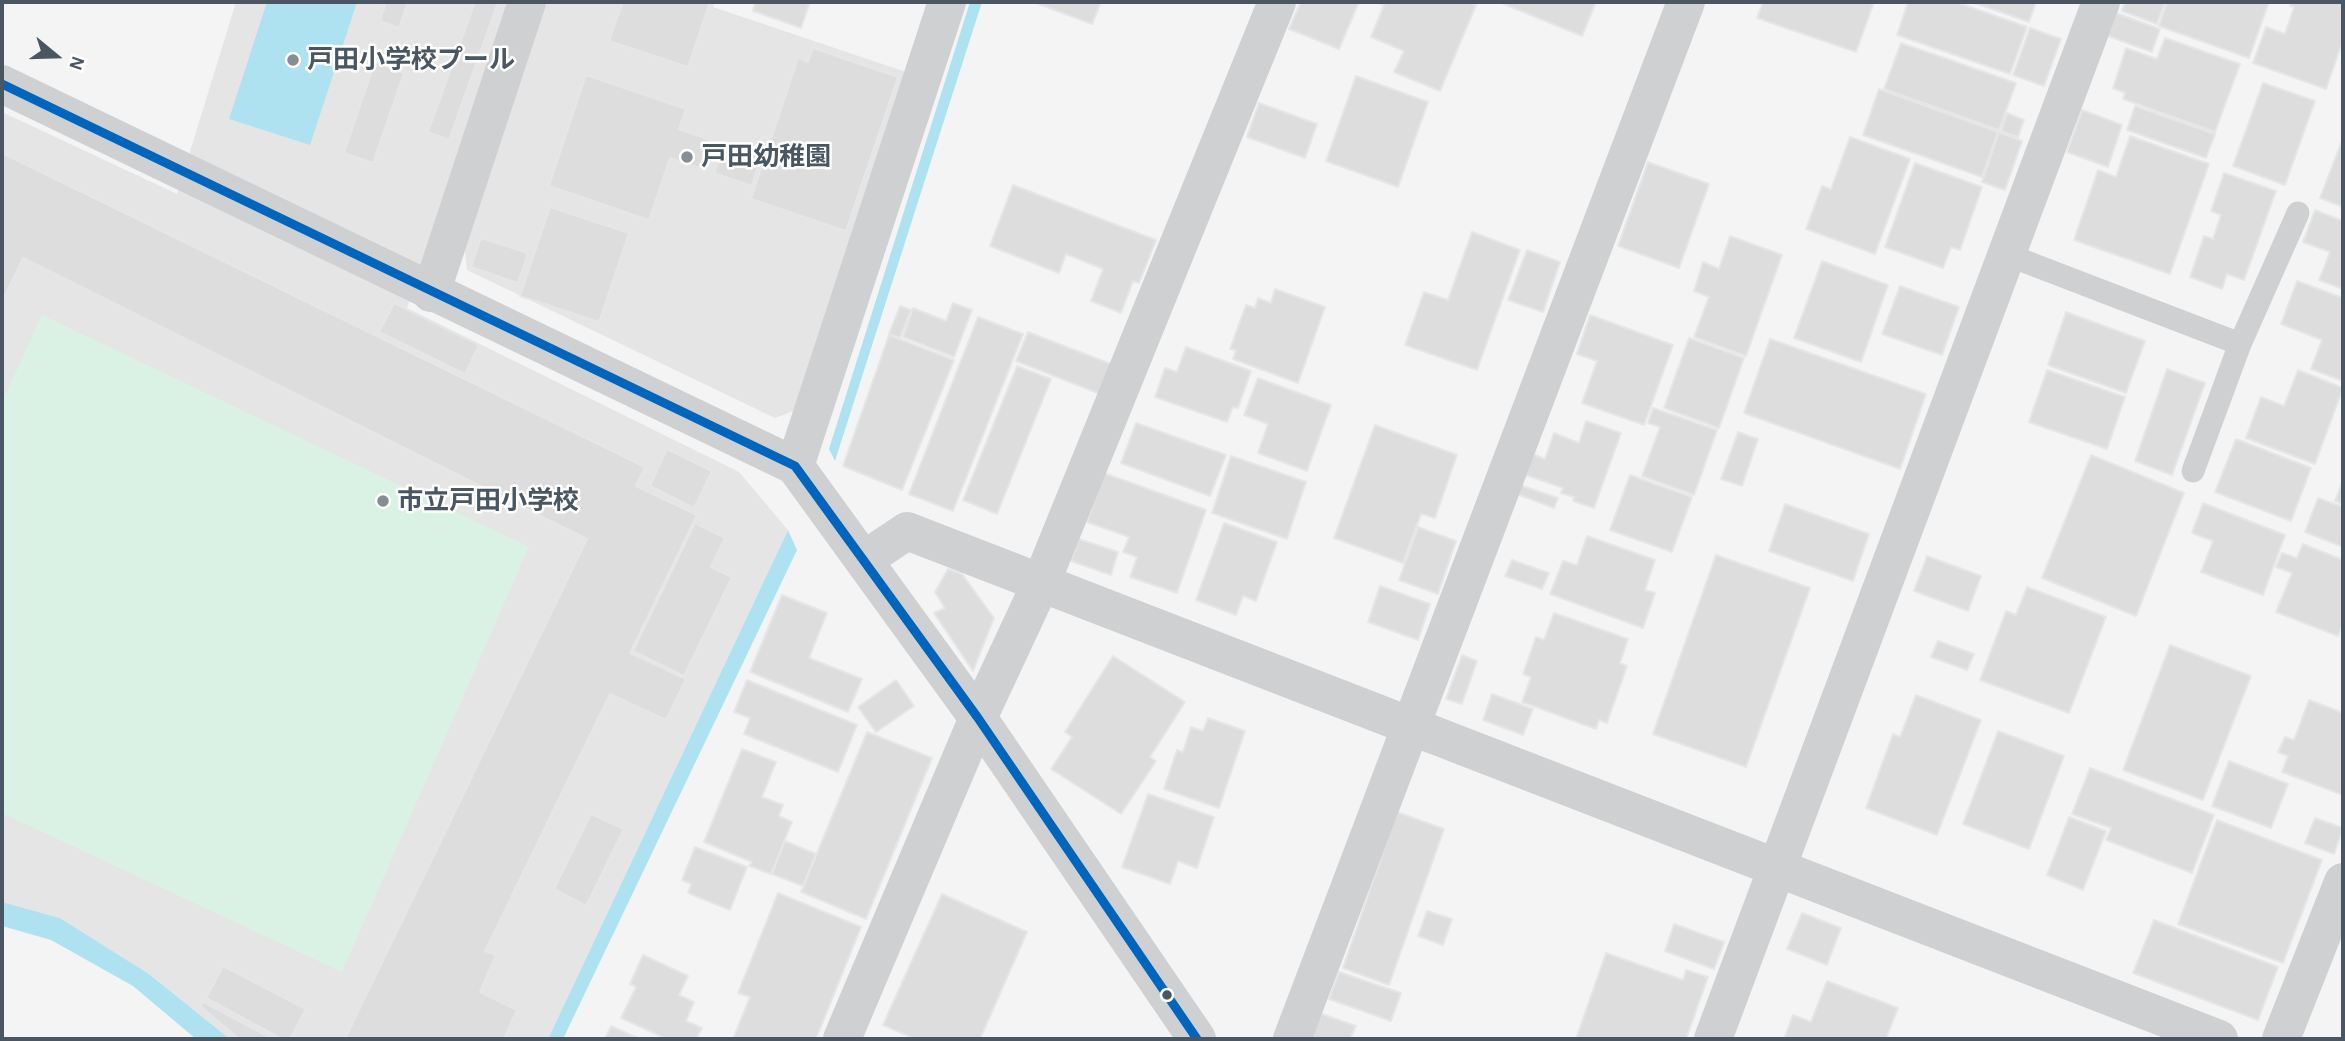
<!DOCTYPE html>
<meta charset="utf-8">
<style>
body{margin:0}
#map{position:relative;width:2345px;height:1041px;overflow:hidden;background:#f4f4f4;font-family:"Alegreya Sans",sans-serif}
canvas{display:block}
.frame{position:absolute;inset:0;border:4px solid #4a5661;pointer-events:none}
.north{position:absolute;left:21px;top:21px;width:70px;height:70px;-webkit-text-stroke:5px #fff;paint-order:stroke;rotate:109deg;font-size:19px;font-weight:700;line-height:28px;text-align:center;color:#4a5661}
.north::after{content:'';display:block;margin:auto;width:24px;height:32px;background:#4a5661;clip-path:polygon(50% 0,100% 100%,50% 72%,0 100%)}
</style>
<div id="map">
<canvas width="2345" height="1041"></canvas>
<div class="frame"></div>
<div class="north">N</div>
</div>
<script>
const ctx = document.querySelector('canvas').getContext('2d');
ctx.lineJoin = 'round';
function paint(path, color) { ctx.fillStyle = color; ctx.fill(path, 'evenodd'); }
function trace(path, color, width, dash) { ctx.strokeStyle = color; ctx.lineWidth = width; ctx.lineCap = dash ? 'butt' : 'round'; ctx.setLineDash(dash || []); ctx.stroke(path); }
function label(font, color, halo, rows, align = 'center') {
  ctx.font = font + ' "Alegreya Sans","Noto Sans JP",sans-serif'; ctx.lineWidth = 5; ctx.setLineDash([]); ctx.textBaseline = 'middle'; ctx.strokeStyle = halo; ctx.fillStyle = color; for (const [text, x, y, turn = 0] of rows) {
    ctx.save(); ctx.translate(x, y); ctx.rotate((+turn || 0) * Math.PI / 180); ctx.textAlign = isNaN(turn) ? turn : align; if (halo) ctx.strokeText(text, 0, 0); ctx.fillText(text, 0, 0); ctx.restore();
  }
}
paint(new Path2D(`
 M 236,2 L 508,2 L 407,308 L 739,472 L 788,530 L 548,1039 L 230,1039 L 149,974 L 60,918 L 2,902 L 2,112 L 177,194 Z
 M 544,2 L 714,2 L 713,7 L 909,73 L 799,409 L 775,418 L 467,270 L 464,241 Z`), '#e6e5e6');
paint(new Path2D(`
 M 42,315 L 529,547 L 342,972 L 2,813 L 2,402 Z`), '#d9f2e3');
paint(new Path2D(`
 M 267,2 L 357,2 L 310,145 L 229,119 Z
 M 970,2 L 982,2 L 835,461 L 829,449 Z
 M 788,530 L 797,550 L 563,1039 L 548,1039 Z
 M 2,902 L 60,918 L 149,974 L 230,1039 L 196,1039 L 133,986 L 51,940 L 2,926 Z`), '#aee2f0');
const building = new Path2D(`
 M 386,2 L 408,2 L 399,28 L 380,21 Z
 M 475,2 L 498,2 L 449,140 L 428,132 Z
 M 623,2 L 710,2 L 688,67 L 609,41 Z
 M 751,2 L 810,2 L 801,28 L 753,11 L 755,3 Z
 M 1033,2 L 1101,2 L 1092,24 Z
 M 1301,2 L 1359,2 L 1339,49 L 1289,29 Z
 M 1375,2 L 1468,2 L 1476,5 L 1440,91 L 1394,72 L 1404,51 L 1371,37 L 1384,5 Z
 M 1499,2 L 1596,2 L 1582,36 Z
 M 1763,2 L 1874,2 L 1856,52 L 1757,18 Z
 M 1908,2 L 1956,2 L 2027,27 L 2010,74 L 1897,35 Z
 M 1972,2 L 2036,2 L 2029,22 Z
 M 2125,2 L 2165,2 L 2157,24 L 2122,11 Z
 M 2167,2 L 2269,2 L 2249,58 L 2159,26 Z
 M 2292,2 L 2343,2 L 2343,40 L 2326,89 L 2253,63 L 2266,27 L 2285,34 L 2294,7 L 2290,6 Z
 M 2116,13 L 2160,29 L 2152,52 L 2108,36 Z
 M 2030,28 L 2061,39 L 2044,86 L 2013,75 Z
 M 2165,38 L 2240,64 L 2215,132 L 2123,99 L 2125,93 L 2113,88 L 2126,48 L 2157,59 Z
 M 1901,43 L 2016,83 L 1999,130 L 1884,89 Z
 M 813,48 L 898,77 L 846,231 L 751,199 L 798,58 L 808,62 Z
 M 375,62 L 404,73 L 373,163 L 344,153 Z
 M 586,75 L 686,109 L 679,129 L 715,142 L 705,170 L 670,158 L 649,220 L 549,186 Z
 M 1356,76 L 1428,102 L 1398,187 L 1326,161 Z
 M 2263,83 L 2315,101 L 2285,185 L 2233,166 Z
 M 1879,89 L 1998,132 L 1982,177 L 1863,135 Z
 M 1259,103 L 1317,124 L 1305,158 L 1247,137 Z
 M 2135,106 L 2215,134 L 2206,158 L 2127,130 Z
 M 2082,110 L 2122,125 L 2108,167 L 2067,152 Z
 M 2007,113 L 2024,120 L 2018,137 L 2001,131 Z
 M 1999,132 L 2022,141 L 2005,190 L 1982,182 Z
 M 2130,136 L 2209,164 L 2170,274 L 2074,240 L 2098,170 L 2116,177 Z
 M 1850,137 L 1910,159 L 1875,254 L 1806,229 L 1822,186 L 1831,189 Z
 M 2343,138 L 2343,207 L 2320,198 Z
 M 724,146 L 761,157 L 752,186 L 714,173 Z
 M 2,153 L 645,467 L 636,486 L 697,515 L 630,653 L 686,679 L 666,720 L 610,694 L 485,951 L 496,955 L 480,992 L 517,1010 L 504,1039 L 345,1039 L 587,539 L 23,258 L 2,302 Z
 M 1648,162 L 1709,184 L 1679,268 L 1618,246 Z
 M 1915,163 L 1982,187 L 1960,250 L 1951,247 L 1943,268 L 1885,247 Z
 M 2224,173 L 2276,191 L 2244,280 L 2227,274 L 2222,289 L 2190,277 L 2204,236 L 2213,239 L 2221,215 L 2211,211 Z
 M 1013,185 L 1156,240 L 1139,283 L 1133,281 L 1121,313 L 1091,301 L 1103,269 L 1066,254 L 1059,273 L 990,246 Z
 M 550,207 L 629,233 L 599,322 L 520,296 Z
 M 2315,210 L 2343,221 L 2343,289 L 2319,280 L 2330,252 L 2303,242 Z
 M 1472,232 L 1520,250 L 1477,370 L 1405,345 L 1424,292 L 1448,300 Z
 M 1730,236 L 1782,255 L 1746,356 L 1694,337 L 1709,297 L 1694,291 L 1703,262 L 1719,269 Z
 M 481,238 L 528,253 L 518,283 L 471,267 Z
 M 1527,250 L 1560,262 L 1543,312 L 1508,300 Z
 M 1822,261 L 1888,285 L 1861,362 L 1794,338 Z
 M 2297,281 L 2343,298 L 2343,381 L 2311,369 L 2322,340 L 2281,324 Z
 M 1900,286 L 1959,307 L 1942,355 L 1882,334 Z
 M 1275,289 L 1325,307 L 1298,383 L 1233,359 L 1236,350 L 1230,349 L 1246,305 L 1255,308 L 1258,298 L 1271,303 Z
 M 394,303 L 479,345 L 465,374 L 379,332 Z
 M 953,303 L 972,310 L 954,357 L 903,337 L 913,308 L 946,321 Z
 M 900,306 L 911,310 L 900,338 L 889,334 Z
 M 2066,312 L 2145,341 L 2126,393 L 2048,365 Z
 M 1590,315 L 1673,345 L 1644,425 L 1582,403 L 1597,361 L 1577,354 Z
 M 978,317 L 1023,334 L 953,511 L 909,494 Z
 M 1028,332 L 1111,364 L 1100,394 L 1016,361 Z
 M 889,335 L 954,360 L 902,490 L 843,466 Z
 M 1689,338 L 1744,358 L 1719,428 L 1664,408 Z
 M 1770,339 L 1926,394 L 1900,469 L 1744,413 Z
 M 1186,347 L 1251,371 L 1238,408 L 1233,407 L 1227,422 L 1155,397 L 1165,368 L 1177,372 Z
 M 1017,366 L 1051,379 L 997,514 L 963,500 Z
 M 2167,369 L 2205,383 L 2172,475 L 2135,461 Z
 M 2047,370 L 2125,397 L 2107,449 L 2029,422 Z
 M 2298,370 L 2343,388 L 2315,464 L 2246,438 L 2261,397 L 2284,406 Z
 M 1258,378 L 1331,405 L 1307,471 L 1258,453 L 1268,424 L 1244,415 Z
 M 1653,408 L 1717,430 L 1694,495 L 1642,476 L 1660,427 L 1648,423 Z
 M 1586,421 L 1621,433 L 1594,508 L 1573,501 L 1574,497 L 1561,493 L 1563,488 L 1526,475 L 1533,454 L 1545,459 L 1554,433 L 1579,443 Z
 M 1136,423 L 1226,455 L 1210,496 L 1121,463 Z
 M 1375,425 L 1457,455 L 1435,518 L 1421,514 L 1403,563 L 1334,538 Z
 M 1738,432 L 1758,439 L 1742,486 L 1721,479 Z
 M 2236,439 L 2311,468 L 2291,521 L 2215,492 Z
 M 667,449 L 712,471 L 694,508 L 650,486 Z
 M 2091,455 L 2184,493 L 2136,616 L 2042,578 Z
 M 1231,456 L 1306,482 L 1287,539 L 1212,513 Z
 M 1104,473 L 1206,510 L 1177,593 L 1130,577 L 1137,557 L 1123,552 L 1129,537 L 1087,522 Z
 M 1630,475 L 1692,497 L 1672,552 L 1610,530 Z
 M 2343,480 L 2343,504 L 2335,501 Z
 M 1520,485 L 1558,498 L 1554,508 L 1517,494 Z
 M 2318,498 L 2343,507 L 2343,547 L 2305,532 Z
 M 2203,503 L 2285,535 L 2263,595 L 2201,572 L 2213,541 L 2192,533 Z
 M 1785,504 L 1869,534 L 1853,581 L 1769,551 Z
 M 695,523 L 725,538 L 711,567 L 732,577 L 684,676 L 633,651 Z
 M 1224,523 L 1277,542 L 1256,601 L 1243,596 L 1236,615 L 1196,600 Z
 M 1418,527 L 1456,541 L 1438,594 L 1399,580 Z
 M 1587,536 L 1655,560 L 1645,590 L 1655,593 L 1643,628 L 1550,594 L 1563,561 L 1577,565 Z
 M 1079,539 L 1118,552 L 1111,575 L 1071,561 Z
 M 2303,544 L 2343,560 L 2343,622 L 2338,636 L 2276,612 L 2292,573 L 2276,567 L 2282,553 L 2297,558 Z
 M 1716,555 L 1810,588 L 1746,767 L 1653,734 Z
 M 1927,556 L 1981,576 L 1968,611 L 1914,591 Z
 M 1512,560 L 1549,573 L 1542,589 L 1505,576 Z
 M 948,569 L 962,574 L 994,618 L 973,671 L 934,613 L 945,608 L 935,592 Z
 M 1380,586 L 1430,604 L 1418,640 L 1368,622 Z
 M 2027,587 L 2106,617 L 2069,713 L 1980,680 L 2006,611 L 2016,615 Z
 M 782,595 L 827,613 L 809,658 L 862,679 L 848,712 L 750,672 Z
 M 1554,613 L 1628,639 L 1620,663 L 1627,666 L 1607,723 L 1599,720 L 1596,729 L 1522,702 L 1531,677 L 1523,674 L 1536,637 L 1544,640 Z
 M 1938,641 L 1974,654 L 1967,670 L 1931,657 Z
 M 2170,645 L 2251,676 L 2203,800 L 2123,770 Z
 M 1462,655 L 1477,661 L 1462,704 L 1446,699 Z
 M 1113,656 L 1185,702 L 1150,757 L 1156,761 L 1121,814 L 1051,769 L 1072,737 L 1065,732 Z
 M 747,680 L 857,725 L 838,772 L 744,734 L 750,718 L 734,712 Z
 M 896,680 L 914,706 L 876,732 L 858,707 Z
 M 1492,694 L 1533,709 L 1523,735 L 1483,720 Z
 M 1916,695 L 1981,720 L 1937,835 L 1866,808 L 1893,734 L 1900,737 Z
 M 2309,700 L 2343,713 L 2343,795 L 2282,772 L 2288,756 L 2278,752 L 2285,737 L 2294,740 Z
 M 1208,718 L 1245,731 L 1219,808 L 1164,789 L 1177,750 L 1183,752 L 1191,727 L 1203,731 Z
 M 1998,731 L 2064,756 L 2029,849 L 1963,824 Z
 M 867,732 L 932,758 L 866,919 L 801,892 Z
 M 742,749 L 776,762 L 762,797 L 783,805 L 779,816 L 792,822 L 771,874 L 749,866 L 752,862 L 704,842 Z
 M 2229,761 L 2288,784 L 2271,828 L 2212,806 Z
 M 2090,768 L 2214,815 L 2192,873 L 2106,840 L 2111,828 L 2072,814 Z
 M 1148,794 L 1214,817 L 1197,868 L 1178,861 L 1170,884 L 1122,867 Z
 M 1397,812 L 1444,829 L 1389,985 L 1343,968 Z
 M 591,814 L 624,829 L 586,906 L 554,889 Z
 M 2069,817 L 2106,831 L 2083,890 L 2047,875 Z
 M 2315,818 L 2343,828 L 2334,854 L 2305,843 Z
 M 2217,820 L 2322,860 L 2283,963 L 2178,924 Z
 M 785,841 L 816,854 L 803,886 L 772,874 Z
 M 695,847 L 747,867 L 730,910 L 688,893 L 691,884 L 682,880 Z
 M 778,893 L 861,927 L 816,1039 L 733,1039 L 750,997 L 738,993 Z
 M 942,894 L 1027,932 L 980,1039 L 915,1039 L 883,1025 Z
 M 1427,911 L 1452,919 L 1443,945 L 1418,936 Z
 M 1802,913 L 1841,928 L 1827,965 L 1787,949 Z
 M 2154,920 L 2278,967 L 2258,1020 L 2133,973 Z
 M 1674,924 L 1724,942 L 1714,969 L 1665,951 Z
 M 1606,953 L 1683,980 L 1686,970 L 1708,977 L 1686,1039 L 1576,1039 Z
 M 643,955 L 688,976 L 679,995 L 694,1002 L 686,1021 L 702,1028 L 696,1039 L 667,1039 L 621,1018 L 636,987 L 630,984 Z
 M 223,966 L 306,1009 L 290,1039 L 282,1039 L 206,998 Z
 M 1339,972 L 1401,993 L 1391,1021 L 1329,999 Z
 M 1827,981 L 1898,1008 L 1886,1039 L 1784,1039 L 1793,1015 L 1811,1022 Z
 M 203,1002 L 273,1039 L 239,1039 L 200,1006 Z
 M 1319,1013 L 1356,1026 L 1350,1039 L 1309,1039 Z
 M 611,1026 L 640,1039 L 605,1039 Z`);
paint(building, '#ddddde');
trace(building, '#e5e6e7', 2);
trace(new Path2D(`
 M 2008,255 L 2240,344
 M 2193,471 L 2240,344 L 2298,213`), '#ced0d2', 23);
trace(new Path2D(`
 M 431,293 L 527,2
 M 795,466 L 947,2
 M 865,559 L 907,531 L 2219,1039
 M 842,1039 L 978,718 L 1041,583 L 1277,2
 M 1292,1039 L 1686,2
 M 1713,1039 L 2101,2
 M 2281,1039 L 2343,882`), '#ced0d2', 38);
trace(new Path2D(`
 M 2,84 L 795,466 L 978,718 L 1197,1039`), '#ced0d2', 38);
trace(new Path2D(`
 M 2,84 L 795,466 L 978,718 L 1197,1039`), '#0065bd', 9);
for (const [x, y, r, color] of [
 [293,60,7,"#868d94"],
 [687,157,7,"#868d94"],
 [383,501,7,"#868d94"],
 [1167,995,6,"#4a5661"]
]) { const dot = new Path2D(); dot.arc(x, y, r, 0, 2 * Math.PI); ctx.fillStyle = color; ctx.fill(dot); trace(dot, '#fff', 2.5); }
label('bold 26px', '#4a5661', '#fff', [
 ["戸田小学校プール",307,60],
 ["戸田幼稚園",701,157],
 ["市立戸田小学校",397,501]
], 'left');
</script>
